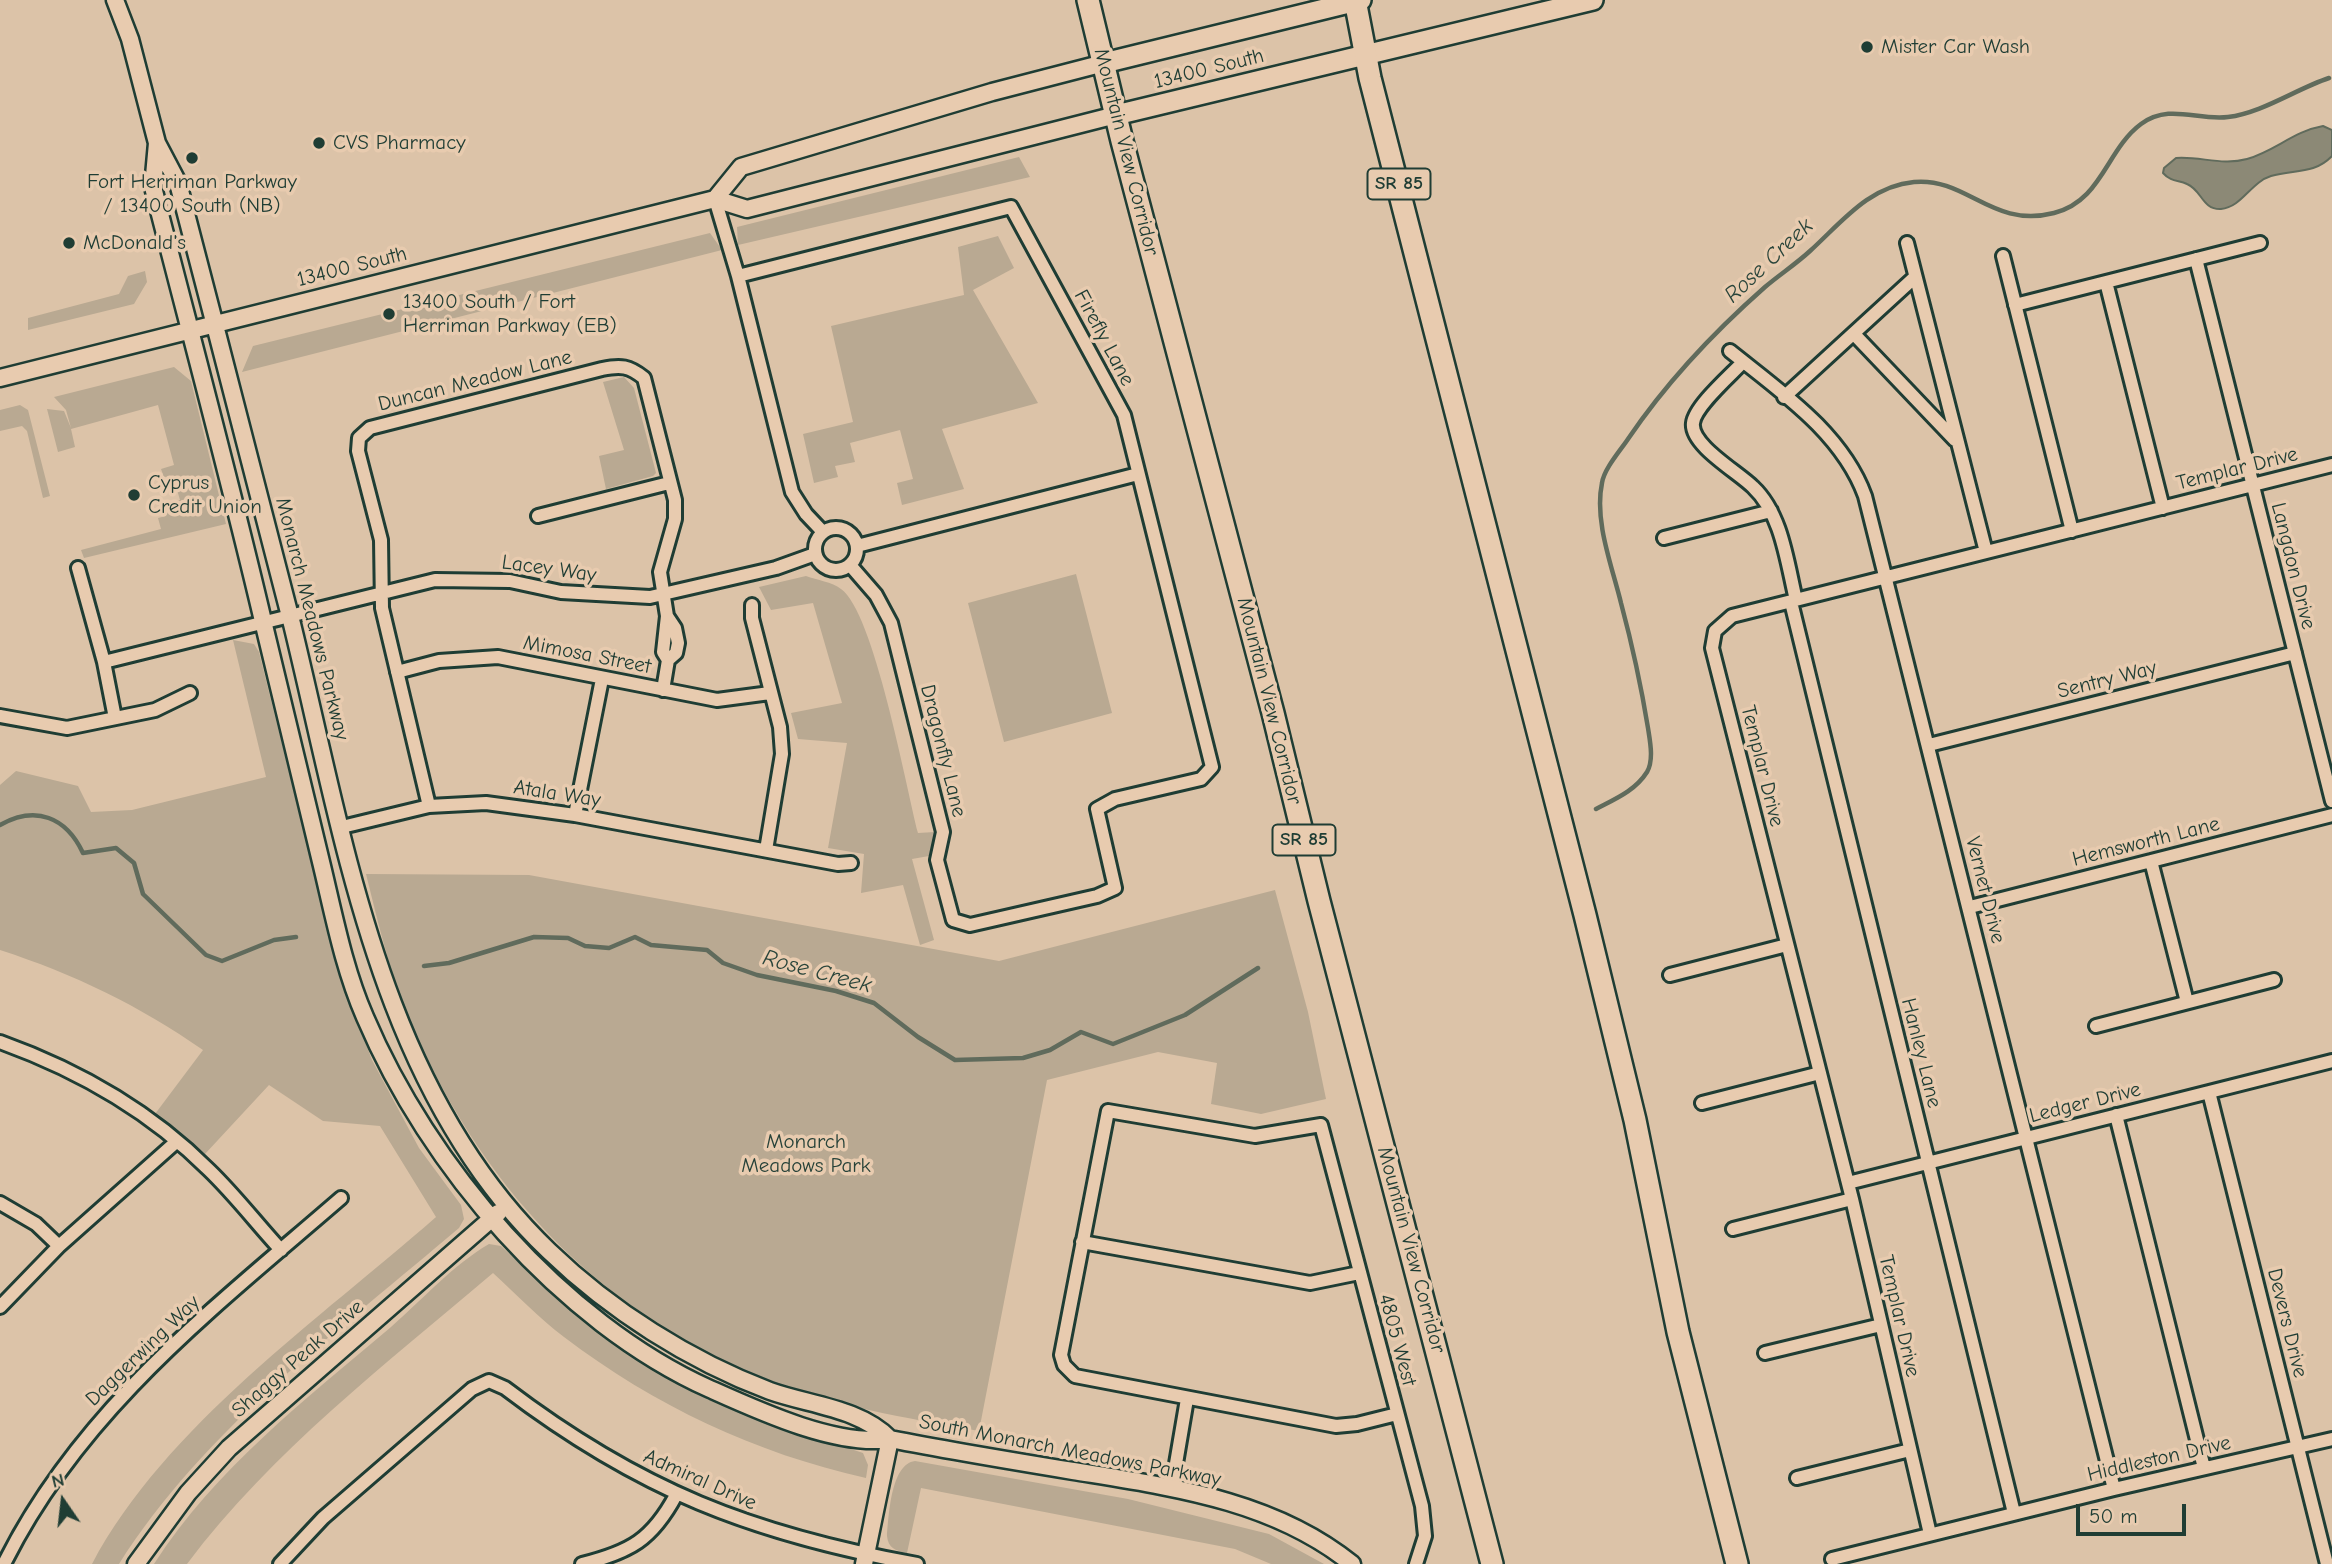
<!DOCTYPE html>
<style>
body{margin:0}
#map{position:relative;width:2332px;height:1564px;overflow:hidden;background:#dcc3a8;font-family:"Comic Neue",sans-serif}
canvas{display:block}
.north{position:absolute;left:28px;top:1466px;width:70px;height:70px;-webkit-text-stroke:5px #e8cbaf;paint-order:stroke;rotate:346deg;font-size:19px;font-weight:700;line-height:28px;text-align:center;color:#1f3d34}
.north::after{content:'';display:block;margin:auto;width:24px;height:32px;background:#1f3d34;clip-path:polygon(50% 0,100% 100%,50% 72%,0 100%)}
.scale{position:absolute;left:2076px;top:1504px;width:110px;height:32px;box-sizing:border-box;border:4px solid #1f3d34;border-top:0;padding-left:9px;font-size:21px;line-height:24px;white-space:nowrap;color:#1f3d34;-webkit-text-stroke:5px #e8cbaf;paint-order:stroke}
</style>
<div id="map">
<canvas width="2332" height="1564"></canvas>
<div class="north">N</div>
<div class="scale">50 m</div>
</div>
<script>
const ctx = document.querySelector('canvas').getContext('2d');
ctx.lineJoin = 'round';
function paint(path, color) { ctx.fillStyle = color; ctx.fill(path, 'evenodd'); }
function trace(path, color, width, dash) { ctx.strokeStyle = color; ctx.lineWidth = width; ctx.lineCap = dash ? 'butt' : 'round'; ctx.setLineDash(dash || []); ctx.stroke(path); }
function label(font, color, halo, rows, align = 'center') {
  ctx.font = font + ' "Comic Neue",sans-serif'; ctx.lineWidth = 7; ctx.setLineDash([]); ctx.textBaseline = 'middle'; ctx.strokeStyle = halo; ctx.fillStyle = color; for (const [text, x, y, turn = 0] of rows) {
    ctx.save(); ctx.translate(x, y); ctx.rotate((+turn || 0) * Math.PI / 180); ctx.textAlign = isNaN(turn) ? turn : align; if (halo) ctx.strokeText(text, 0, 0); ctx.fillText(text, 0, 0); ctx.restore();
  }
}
paint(new Path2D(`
 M 1019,157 L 1030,177 L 738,245 L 737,227 Z
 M 710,233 L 722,250 L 242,372 L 253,346 Z
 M 998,236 L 1014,268 L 973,290 L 1038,403 L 942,429 L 964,489 L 902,505 L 897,483 L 913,479 L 900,430 L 850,443 L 855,462 L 835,466 L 838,477 L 814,483 L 803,434 L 853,422 L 831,326 L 964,295 L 958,247 Z
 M 145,271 L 147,282 L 134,304 L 28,330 L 28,318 L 119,294 L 128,276 Z
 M 174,367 L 191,381 L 226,524 L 84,558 L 81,550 L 161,529 L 158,518 L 166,516 L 170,503 L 180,500 L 173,476 L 164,477 L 161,469 L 174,465 L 158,405 L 71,429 L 75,447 L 58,452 L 47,409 L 64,411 L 71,428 L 66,410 L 54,397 Z
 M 624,377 L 634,388 L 656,473 L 653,476 L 606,489 L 599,456 L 624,450 L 603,382 Z
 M 20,405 L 28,410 L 50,496 L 43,498 L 27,431 L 22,426 L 0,431 L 0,410 Z
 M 1076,574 L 1112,713 L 1004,742 L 968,603 Z
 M 806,576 C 817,580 832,582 841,589 C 874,612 906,786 918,833 L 935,832 L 929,856 L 912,859 L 934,940 L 920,945 L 903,885 L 861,893 L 864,854 L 828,848 L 847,743 L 798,739 L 791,713 L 842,703 L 813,603 L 771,610 L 759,587 Z
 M 233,640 L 254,644 L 259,652 L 340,976 L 372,1060 L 419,1148 L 461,1205 L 464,1219 L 459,1228 C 339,1330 204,1430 119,1564 L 92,1564 C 166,1425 319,1320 436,1217 L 380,1126 L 323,1121 L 269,1085 L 205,1154 L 155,1114 L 203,1050 C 140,1006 74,974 0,950 L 0,785 L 16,771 L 78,786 L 91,812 L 132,810 L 266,777 Z
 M 366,874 L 529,875 L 999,961 L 1275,890 L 1308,1012 L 1326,1099 L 1261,1114 L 1211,1104 L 1217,1063 L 1158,1052 L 1047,1080 L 979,1431 C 906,1418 833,1406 764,1379 C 596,1311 477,1182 408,1016 C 389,970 378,922 366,874 Z
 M 489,1244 L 501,1246 L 568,1308 L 611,1341 L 664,1375 L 744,1414 L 863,1453 L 868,1465 L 866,1478 C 755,1453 655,1406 564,1337 C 539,1318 516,1294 493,1273 C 386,1364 272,1451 187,1564 L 154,1564 C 215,1469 306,1399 391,1327 C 422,1300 453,1265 489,1244 Z
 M 915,1461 L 1128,1499 L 1269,1534 L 1324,1564 L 1271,1564 L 1235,1549 L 921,1488 L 907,1553 C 896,1551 888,1548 887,1536 C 889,1514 891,1464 915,1461 Z`), '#b9a992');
const water = new Path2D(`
 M 2323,126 L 2332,130 L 2332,156 C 2314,175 2293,169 2271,176 C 2251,182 2242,207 2221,209 C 2202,210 2202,190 2187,184 C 2178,180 2171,182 2163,173 L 2164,168 L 2176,158 C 2200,156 2222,166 2247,159 C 2275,151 2294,131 2323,126 Z`);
paint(water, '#8c8976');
trace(water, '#606b5c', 2);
trace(new Path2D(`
 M 1596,809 C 1615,799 1635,791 1647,772 C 1654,760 1650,741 1648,728 C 1641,685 1632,644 1621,603 C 1612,566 1594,521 1602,483 C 1604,469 1620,451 1628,439 C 1666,383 1714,332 1765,287 C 1779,275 1796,264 1810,251 C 1841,223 1869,186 1914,182 C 1967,177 1992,229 2054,213 C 2102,201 2106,150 2141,124 C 2170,103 2197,121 2228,117 C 2262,113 2296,89 2329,78
 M 0,825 C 36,805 66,817 83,853 L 116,848 L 134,863 L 143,894 L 206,955 L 222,961 L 274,940 L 296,937
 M 424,966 L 449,963 L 534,937 L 568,938 L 585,946 L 609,948 L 635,937 L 651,945 L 707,950 L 723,963 L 757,975 L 836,991 L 874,1003 L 918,1037 L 955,1060 L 1023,1058 L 1050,1050 L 1081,1032 L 1113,1044 L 1185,1015 L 1258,968`), '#606b5c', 4.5);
const street = new Path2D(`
 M 715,199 L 738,276 L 792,492 L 806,514 L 823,532
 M 1907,243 L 1986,552
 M 2003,256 L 2072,531
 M 2196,259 L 2332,801
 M 738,276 L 1011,207 L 1124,415 L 1212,767 L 1201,779 L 1115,799 L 1097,809 L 1115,888 L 1097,896 L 970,925 L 953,920 L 937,860 L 943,832 L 891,623 L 876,595 L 850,565
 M 2106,282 L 2163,508
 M 2015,305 L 2260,243
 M 1854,334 L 1955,440
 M 1730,351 C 1781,392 1842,433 1865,496 L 2114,1489
 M 1743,362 C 1731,375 1695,406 1693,423 C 1690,445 1738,472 1753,487 C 1782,514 1787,563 1796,600
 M 1784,397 L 1915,277
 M 538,516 L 669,483
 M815 549a21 21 0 1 1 42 0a21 21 0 1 1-42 0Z
 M 1664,538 L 1771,511
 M 857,546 L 1138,474
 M 78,568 L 104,662 L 115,718
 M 1791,602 L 2014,1513
 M 752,605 L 752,618 L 780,727 L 782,754 L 766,850
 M 104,662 L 435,580 L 510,581 L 561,592 L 650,597 L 776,568 L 815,554
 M 397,672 L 439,661 L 498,657 L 717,700 L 770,693
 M 663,690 L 668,660 L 676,653 L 678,643 L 675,628 L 667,616
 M 0,716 L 67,728 L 155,710 L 190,693
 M 1929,745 L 2295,653
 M 429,806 L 382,608 L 381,540 L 358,451 L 359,438 L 370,428 L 602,369 C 621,365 629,366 644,378 L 675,500 L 675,519 L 660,572 L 667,616 L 663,652 L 668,660
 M 575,815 L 602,679
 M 342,827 L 429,806 L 486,803 L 575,815 L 838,864 L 851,863
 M 2151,861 L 2187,1002
 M 1970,907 L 2332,815
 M 1670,975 L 1787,945
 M 2096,1026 L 2274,980
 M 0,1042 C 78,1070 150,1111 209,1170 C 235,1195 257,1224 281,1250
 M 2209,1092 L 2327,1564
 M 1702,1103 L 1820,1073
 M 2116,1115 L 2204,1468
 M 1848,1183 L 2332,1061
 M 0,1203 L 36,1224 L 59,1246
 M 1733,1229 L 1852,1199
 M 1082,1242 L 1310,1283 L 1359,1273
 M 0,1307 L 59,1246 L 176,1142
 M 1765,1353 L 1881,1325
 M 1397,1414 L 1357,1424 L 1336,1426 L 1075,1376 L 1064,1365 L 1061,1355 L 1108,1111 L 1255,1136 L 1321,1125 L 1422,1506 L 1425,1536 L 1416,1564
 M 1797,1478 L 1910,1450
 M 1172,1487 L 1187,1399
 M 1930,1534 L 1852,1199 L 1712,648 L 1715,631 L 1732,616 L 2332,465
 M 1832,1559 L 2114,1489 L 2332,1439
 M 4,1564 C 80,1410 214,1308 341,1198
 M 280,1564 L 323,1518 L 472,1389 L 489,1381 L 505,1388 C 639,1490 752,1534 917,1564
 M 582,1564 C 630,1552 652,1540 676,1495`);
const secondary = new Path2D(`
 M 115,0 L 130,39 L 157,143 L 178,183 C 216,330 255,477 292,624 C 345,841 380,1090 549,1251 C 610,1310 690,1361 770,1391 C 809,1405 860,1408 890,1439
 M 157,143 L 153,187 C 190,332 229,476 263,621 C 283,703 302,784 322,866 C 334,916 344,969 365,1017 C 428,1166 561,1322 710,1389 C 759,1411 837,1447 890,1439 C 951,1451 1012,1461 1073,1471 C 1171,1487 1273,1500 1352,1564
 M 715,199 L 741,167 L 992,92 L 1104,63
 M 0,378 L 715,199 L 747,209 L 1116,115
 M 136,1564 L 188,1493 L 229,1448 L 498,1213
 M 864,1564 L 890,1439`);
const primary = new Path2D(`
 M 1104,63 L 1361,0
 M 1116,115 L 1593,0`);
const highway = new Path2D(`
 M 1088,0 L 1122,141 L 1273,713 L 1319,901 L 1492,1564
 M 1355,0 L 1370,78 L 1585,915 L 1635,1120 L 1678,1332 L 1737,1564`);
trace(street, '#1f3d34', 18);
trace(secondary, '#1f3d34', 21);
trace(primary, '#1f3d34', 24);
trace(highway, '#1f3d34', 26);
trace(street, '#e8cbaf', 12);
trace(secondary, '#e8cbaf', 16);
trace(primary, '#e8cbaf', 19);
trace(highway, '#e8cbaf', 21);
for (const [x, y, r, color] of [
 [1867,47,7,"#1f3d34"],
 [319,143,7,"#1f3d34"],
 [192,158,7,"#1f3d34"],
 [69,243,7,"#1f3d34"],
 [389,314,7,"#1f3d34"],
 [134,495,7,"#1f3d34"]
]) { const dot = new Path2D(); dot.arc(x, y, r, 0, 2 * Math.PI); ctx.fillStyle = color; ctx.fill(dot); trace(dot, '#e8cbaf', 2.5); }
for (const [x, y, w] of [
 [1399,184,63],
 [1304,840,63]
]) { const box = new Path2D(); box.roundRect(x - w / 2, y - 15.5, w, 31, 5); ctx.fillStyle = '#e8cbaf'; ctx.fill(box); trace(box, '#1f3d34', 2); }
label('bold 19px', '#1f3d34', null, [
 ["SR 85",1399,184],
 ["SR 85",1304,840]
]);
label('21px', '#1f3d34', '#e8cbaf', [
 ["Mister Car Wash",1881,47],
 ["CVS Pharmacy",333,143],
 ["Fort Herriman Parkway",192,182,"center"],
 ["/ 13400 South (NB)",192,206,"center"],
 ["McDonald's",83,243],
 ["13400 South / Fort",403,302],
 ["Herriman Parkway (EB)",403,326],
 ["Cyprus",148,483],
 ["Credit Union",148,507]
], 'left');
label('21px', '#1f3d34', '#e8cbaf', [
 ["13400 South",1209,69,-14],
 ["Mountain View Corridor",1126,152,76],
 ["13400 South",352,267,-14],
 ["Firefly Lane",1104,338,62],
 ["Duncan Meadow Lane",475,381,-14],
 ["Templar Drive",2237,469,-14],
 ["Langdon Drive",2293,566,76],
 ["Lacey Way",549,569,8],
 ["Monarch Meadows Parkway",312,619,76],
 ["Mimosa Street",587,655,11],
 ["Sentry Way",2107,680,-14],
 ["Mountain View Corridor",1269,701,76],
 ["Dragonfly Lane",943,751,76],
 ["Templar Drive",1762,766,76],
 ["Atala Way",557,794,9],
 ["Hemsworth Lane",2146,842,-14],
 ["Vernet Drive",1985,890,76],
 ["Hanley Lane",1921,1053,76],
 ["Ledger Drive",2085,1103,-14],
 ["Mountain View Corridor",1411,1250,75],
 ["Templar Drive",1899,1316,77],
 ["Devers Drive",2287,1323,76],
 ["4805 West",1397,1340,75],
 ["Daggerwing Way",143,1351,-44],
 ["Shaggy Peak Drive",298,1359,-41],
 ["South Monarch Meadows Parkway",1070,1451,11],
 ["Hiddleston Drive",2159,1459,-13],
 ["Admiral Drive",700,1480,24]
]);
label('21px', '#274239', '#e8cbaf', [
 ["Monarch",806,1142],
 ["Meadows Park",806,1166]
]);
label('italic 23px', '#2a453b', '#e8cbaf', [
 ["Rose Creek",1769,261,-43],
 ["Rose Creek",817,972,15]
]);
</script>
